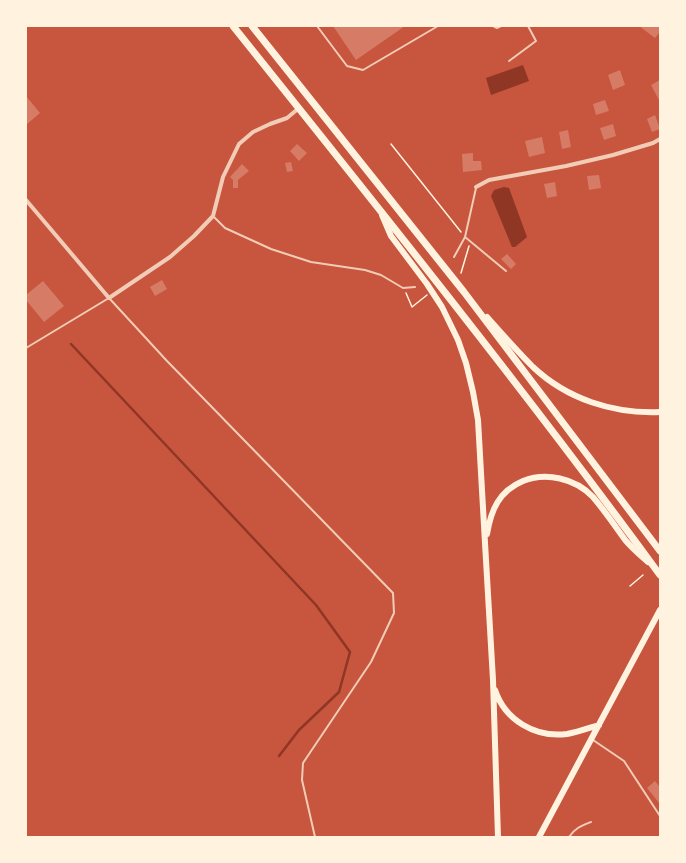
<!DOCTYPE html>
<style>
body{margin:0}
#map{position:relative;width:686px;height:863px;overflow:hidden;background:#c8553d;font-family:"Source Sans 3",sans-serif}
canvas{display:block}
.frame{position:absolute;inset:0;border:27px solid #fff3e0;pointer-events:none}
</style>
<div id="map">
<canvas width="686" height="863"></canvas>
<div class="frame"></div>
</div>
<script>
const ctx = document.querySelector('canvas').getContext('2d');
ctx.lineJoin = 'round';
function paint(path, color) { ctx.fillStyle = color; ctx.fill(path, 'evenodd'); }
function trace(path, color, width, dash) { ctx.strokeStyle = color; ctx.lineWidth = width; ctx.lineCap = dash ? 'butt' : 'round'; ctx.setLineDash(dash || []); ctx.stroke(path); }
paint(new Path2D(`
 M 523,65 L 529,81 L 491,95 L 486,78 Z
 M 504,187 L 509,188 L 527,237 L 515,247 L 512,247 L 491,196 L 494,190 Z`), '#8f3625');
trace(new Path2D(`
 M 71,344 L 316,605 L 350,652 L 339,692 L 299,730 L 279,756`), '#8f3625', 2.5);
paint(new Path2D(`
 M 333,26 L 405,26 L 356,60 Z
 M 639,26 L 660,26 L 660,32 L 655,38 Z
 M 620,70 L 625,85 L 613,90 L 608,75 Z
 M 660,80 L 660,102 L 651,85 Z
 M 26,96 L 40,113 L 26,125 Z
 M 605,100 L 609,111 L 596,115 L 593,104 Z
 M 655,115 L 660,129 L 652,132 L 647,119 Z
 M 613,124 L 616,136 L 604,140 L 600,128 Z
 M 568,130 L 571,147 L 562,149 L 559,132 Z
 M 542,137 L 545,153 L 529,157 L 525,141 Z
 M 297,144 L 307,153 L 299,161 L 290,151 Z
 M 473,153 L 473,161 L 481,161 L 482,170 L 463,172 L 462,154 Z
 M 291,162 L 293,171 L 287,172 L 285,163 Z
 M 242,164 L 249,171 L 238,180 L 238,188 L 233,188 L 233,180 L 230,177 Z
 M 599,175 L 601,188 L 589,190 L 587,176 Z
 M 555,182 L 557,196 L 547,198 L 544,184 Z
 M 507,254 L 516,264 L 511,269 L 501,259 Z
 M 162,280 L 167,289 L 155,296 L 150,287 Z
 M 43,281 L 64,306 L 44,322 L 26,300 L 26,295 Z
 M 655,781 L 660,787 L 660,804 L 647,788 Z`), '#d67c66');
trace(new Path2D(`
 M 391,144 L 461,232
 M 461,273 L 469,246
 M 406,293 L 412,307 L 427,295
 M 630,586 L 643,575`), '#fff3e0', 1.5);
trace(new Path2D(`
 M 317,26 L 347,66 L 363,70 L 438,26
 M 493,26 L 497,28 L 501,26
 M 509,61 L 536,41 L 528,26
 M 213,216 L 225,228 L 271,249 L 311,262 L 365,270 L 381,275 L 403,288 L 415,287
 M 465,237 L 506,271
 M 454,257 L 465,237 L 476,188
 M 26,348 L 109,298 L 167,361 L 393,593 L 394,613 L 371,662 L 303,763 L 302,780 L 315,837
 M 593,740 L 624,761 L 660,816
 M 569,837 C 575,828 581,826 591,822`), '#f1ccb7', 2);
trace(new Path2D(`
 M 476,187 L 489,180 L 566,166 L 613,155 L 653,143 L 660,139
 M 26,200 L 109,298 L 170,257 L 194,236 L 213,216 L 223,177 L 239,144 L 253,132 L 270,124 L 287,118 L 299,108`), '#f1ccb7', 4);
trace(new Path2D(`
 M 382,215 L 391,236 L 427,284 L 442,307 L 458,340 L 466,363 L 473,392 L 478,420 L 485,543 L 493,680 L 498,837
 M 487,317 C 502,334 517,351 533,367 C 567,399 613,414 660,412
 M 487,534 C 491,510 499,491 523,481 C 546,472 575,478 593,497 C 605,511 615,526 626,541 C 633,549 640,555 648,562
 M 495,690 C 505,720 535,738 567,734 C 578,732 589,728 599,725
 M 539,837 L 660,610`), '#fff3e0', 6);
trace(new Path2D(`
 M 233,26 C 378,207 523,388 660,575
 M 252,26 L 464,292 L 660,551`), '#fff3e0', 7);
</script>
